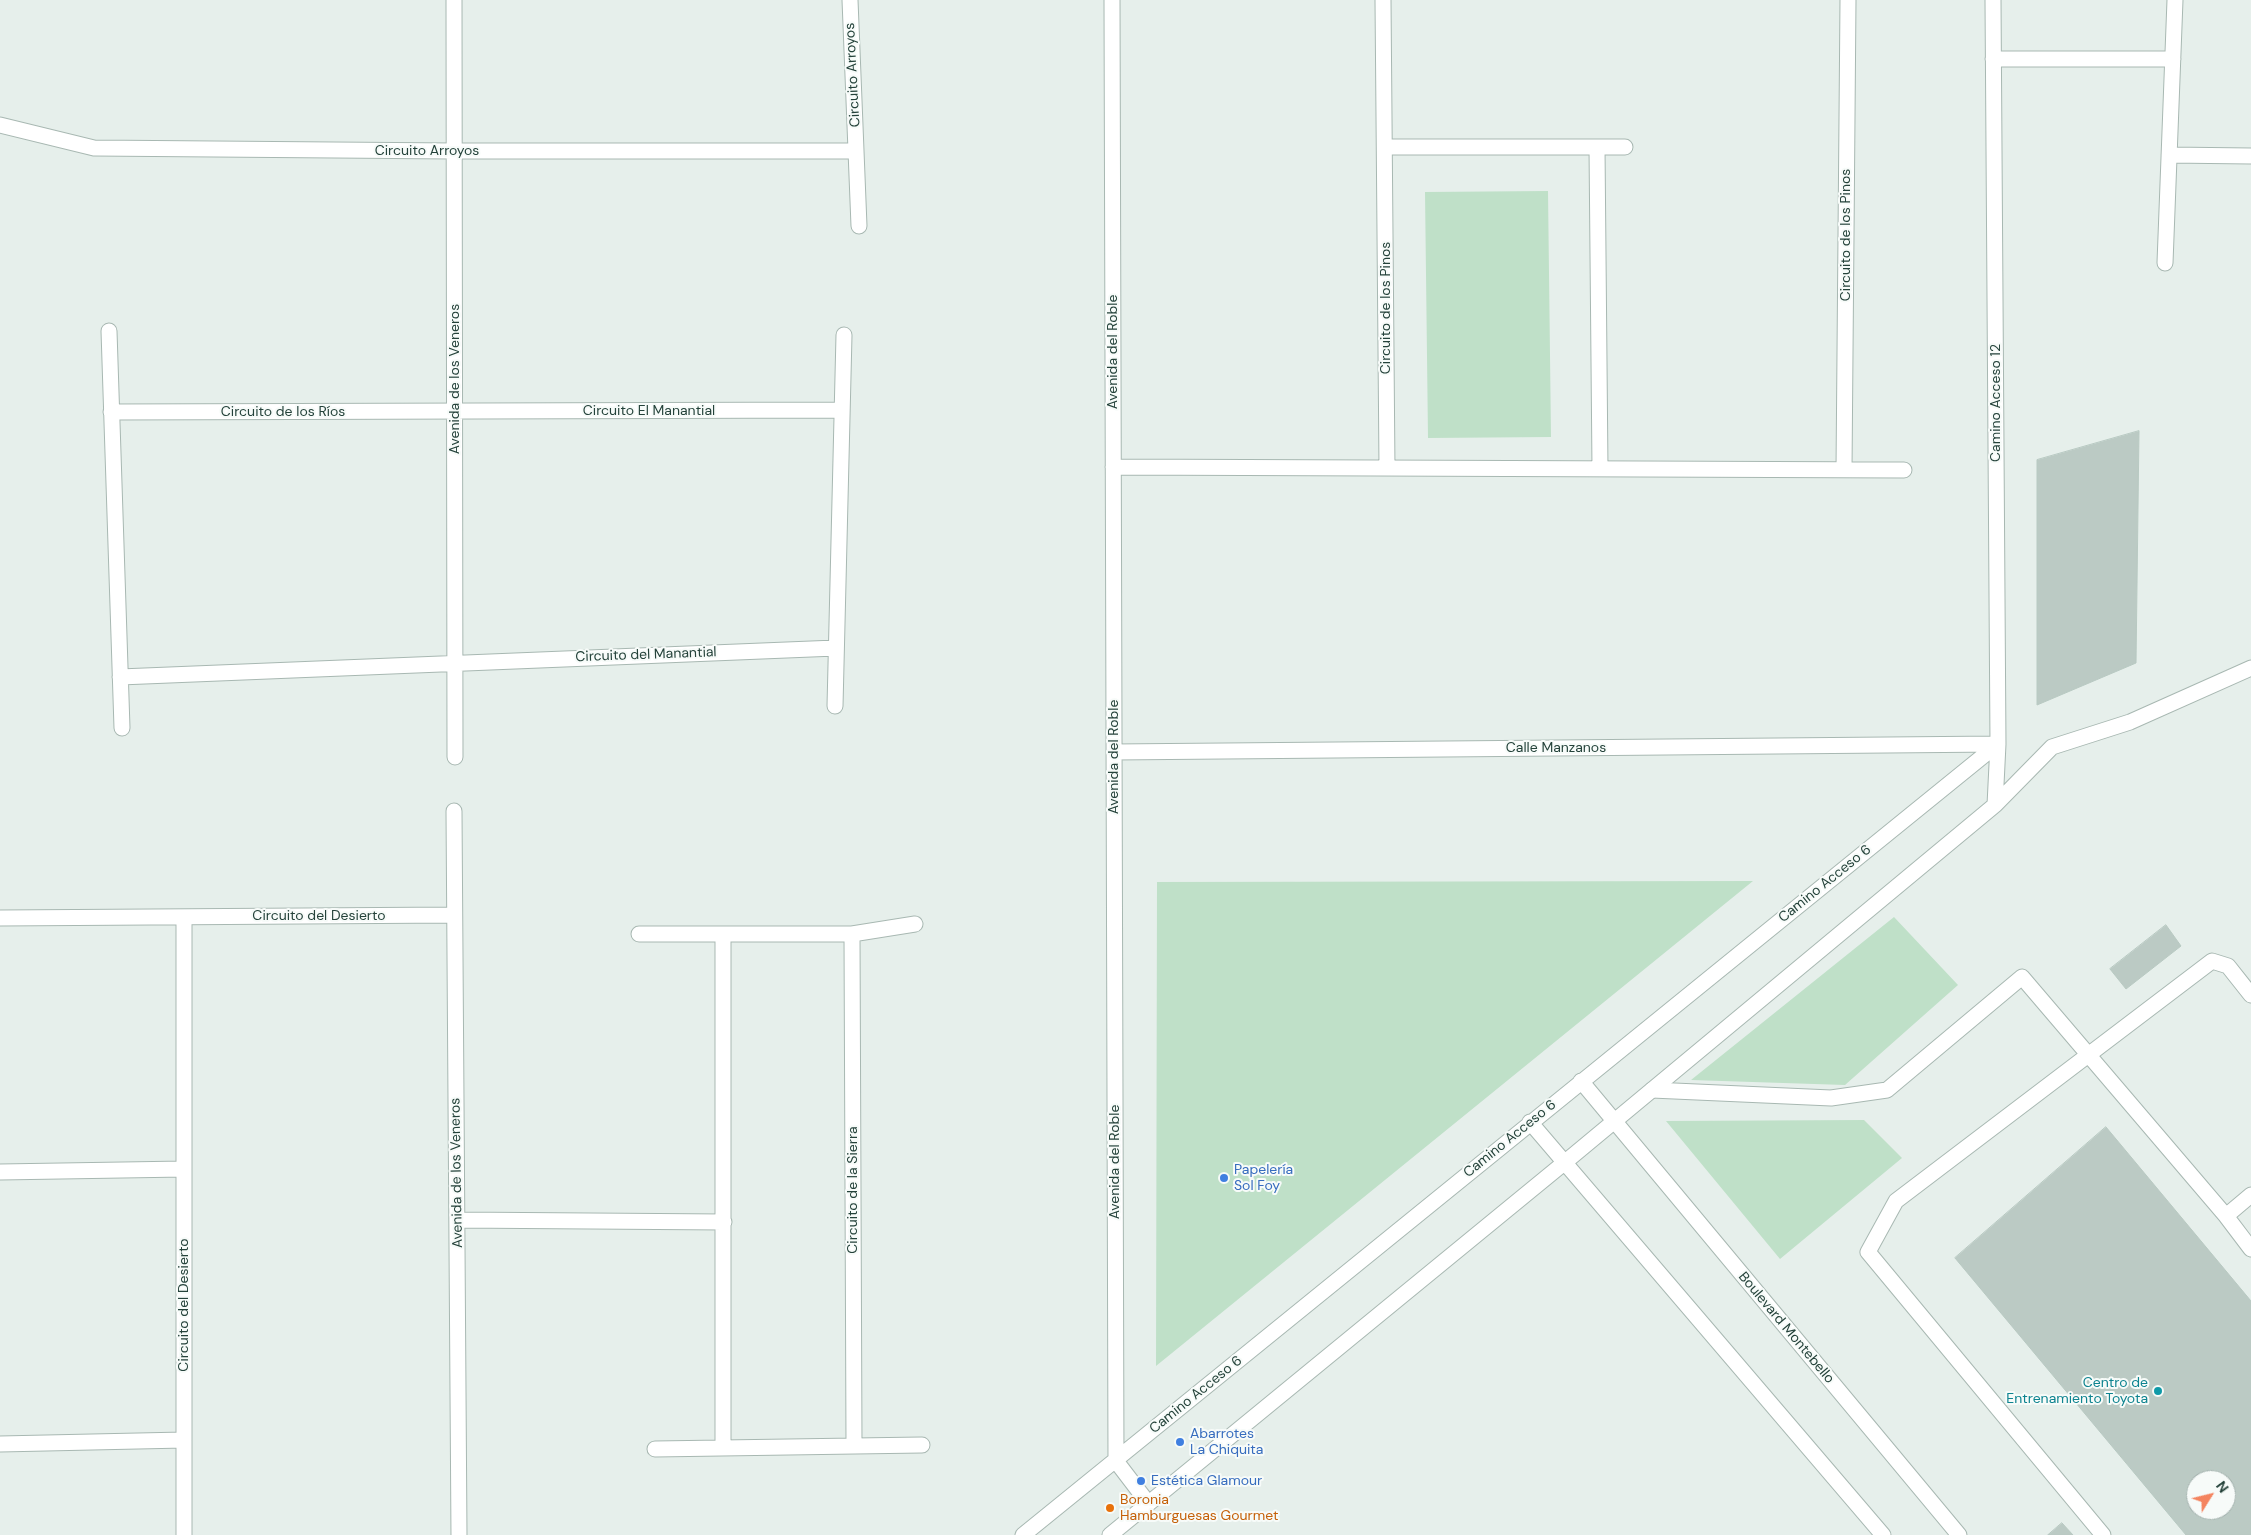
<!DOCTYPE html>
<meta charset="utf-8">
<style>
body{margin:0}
#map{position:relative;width:2251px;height:1535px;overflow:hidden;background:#e6efeb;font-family:"DM Sans",sans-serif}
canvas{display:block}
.north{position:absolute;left:2186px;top:1470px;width:50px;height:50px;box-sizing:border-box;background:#f7fbf9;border:1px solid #a3b1ad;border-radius:50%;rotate:54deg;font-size:14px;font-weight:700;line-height:20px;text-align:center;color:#24423a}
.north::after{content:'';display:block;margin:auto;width:18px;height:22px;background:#f4845f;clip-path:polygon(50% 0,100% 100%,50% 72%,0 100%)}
</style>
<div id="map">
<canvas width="2251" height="1535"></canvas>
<div class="north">N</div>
</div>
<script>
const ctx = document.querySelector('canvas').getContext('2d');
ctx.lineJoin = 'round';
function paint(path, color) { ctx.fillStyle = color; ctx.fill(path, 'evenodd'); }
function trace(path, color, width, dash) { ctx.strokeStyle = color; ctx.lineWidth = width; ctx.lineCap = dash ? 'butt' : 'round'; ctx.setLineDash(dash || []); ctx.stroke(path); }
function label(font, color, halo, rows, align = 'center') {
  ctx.font = font + ' "DM Sans",sans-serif'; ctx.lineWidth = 4; ctx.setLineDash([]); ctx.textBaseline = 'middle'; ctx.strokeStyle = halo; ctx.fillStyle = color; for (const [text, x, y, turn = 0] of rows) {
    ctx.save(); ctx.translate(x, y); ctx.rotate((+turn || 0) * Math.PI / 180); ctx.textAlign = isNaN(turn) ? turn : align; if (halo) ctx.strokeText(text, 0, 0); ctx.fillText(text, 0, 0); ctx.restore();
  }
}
paint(new Path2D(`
 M 1548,191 L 1551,437 L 1428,438 L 1425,192 Z
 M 1753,881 L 1156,1366 L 1157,882 Z
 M 1894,917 L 1958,985 L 1845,1085 L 1691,1080 Z
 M 1864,1120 L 1902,1158 L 1780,1259 L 1666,1121 Z`), '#bfe0c8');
const building = new Path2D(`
 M 2139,431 L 2136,663 L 2037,705 L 2037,460 Z
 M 2166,925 L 2181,946 L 2126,989 L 2110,969 Z
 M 2106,1127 L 2251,1301 L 2251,1535 L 2186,1535 L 1955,1258 ZM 2196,1480 L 2226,1480 L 2226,1510 L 2196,1510 Z
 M 2062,1523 L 2073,1535 L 2048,1535 Z`);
paint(building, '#bbcac4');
trace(building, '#b8c9c2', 1);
const lane = new Path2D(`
 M 1652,1090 L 1831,1098 L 1887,1090 L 2022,977 L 2226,1216 L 2251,1249
 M 2226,1216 L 2251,1195
 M 2103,1535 L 1868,1252 L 1896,1201 L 2212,961 L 2228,966 L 2251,995`);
const street = new Path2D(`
 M 454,0 L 455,757
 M 850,0 L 859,226
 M 1112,0 L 1116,1461 L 1148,1503
 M 1383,0 L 1387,468
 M 1993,0 L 1998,744 L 1995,805
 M 1993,59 L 2173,59
 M 0,125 L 94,148 L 454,151 L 856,151
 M 1386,147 L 1625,147
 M 1597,147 L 1600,469
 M 2169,155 L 2251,156
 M 2165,263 L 2175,0
 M 109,331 L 122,728
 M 111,412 L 842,410
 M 1113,467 L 1904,470
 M 1844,470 L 1848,0
 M 120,677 L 836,648
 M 835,706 L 844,335
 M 1114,752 L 1998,744
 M 454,811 L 459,1535
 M 0,918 L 454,915
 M 639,934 L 852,934 L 915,924
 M 852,934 L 854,1446
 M 1581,1081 L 1959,1535
 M 1530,1122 L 1883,1535
 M 0,1172 L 184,1169
 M 457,1220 L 724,1222
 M 0,1444 L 184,1440
 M 723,1448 L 723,934
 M 655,1449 L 922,1445
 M 184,1535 L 184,917
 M 1023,1535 L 1998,744
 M 1110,1535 L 1564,1163 L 1995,805 L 2052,747 L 2130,722 L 2251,668`);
trace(lane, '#a8b8b2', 17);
trace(street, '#a8b8b2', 17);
trace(lane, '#fff', 15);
trace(street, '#fff', 15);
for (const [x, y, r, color] of [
 [1224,1178,5,"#3f7fe0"],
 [2158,1391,5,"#0f9aa8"],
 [1180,1442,5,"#3f7fe0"],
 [1141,1481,5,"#3f7fe0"],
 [1110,1508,5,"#e8710a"]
]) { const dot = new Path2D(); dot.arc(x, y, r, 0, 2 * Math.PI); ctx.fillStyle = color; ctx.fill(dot); trace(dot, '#f7fbf9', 2); }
label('14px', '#24423a', '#f7fbf9', [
 ["Circuito Arroyos",853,75,-93],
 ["Circuito Arroyos",427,151],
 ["Circuito de los Pinos",1846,235,-90],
 ["Circuito de los Pinos",1386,308,-90],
 ["Avenida del Roble",1113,352,-90],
 ["Avenida de los Veneros",455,379,-90],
 ["Camino Acceso 12",1996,403,-90],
 ["Circuito El Manantial",649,411],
 ["Circuito de los Ríos",283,412],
 ["Circuito del Manantial",646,655,-2],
 ["Calle Manzanos",1556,748],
 ["Avenida del Roble",1114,757,-90],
 ["Camino Acceso 6",1825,884,-39],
 ["Circuito del Desierto",319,916],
 ["Camino Acceso 6",1510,1139,-39],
 ["Avenida del Roble",1115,1162,-90],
 ["Avenida de los Veneros",457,1173,-91],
 ["Circuito de la Sierra",853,1190,-90],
 ["Circuito del Desierto",184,1305,-90],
 ["Boulevard Montebello",1786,1328,50],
 ["Camino Acceso 6",1196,1395,-39]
]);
label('14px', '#366cbe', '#f7fbf9', [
 ["Papelería",1234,1170],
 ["Sol Foy",1234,1186],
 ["Abarrotes",1190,1434],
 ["La Chiquita",1190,1450],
 ["Estética Glamour",1151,1481]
], 'left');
label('14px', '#0d838f', '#f7fbf9', [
 ["Centro de",2148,1383],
 ["Entrenamiento Toyota",2148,1399]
], 'right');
label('14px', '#c56008', '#f7fbf9', [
 ["Boronia",1120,1500],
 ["Hamburguesas Gourmet",1120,1516]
], 'left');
</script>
